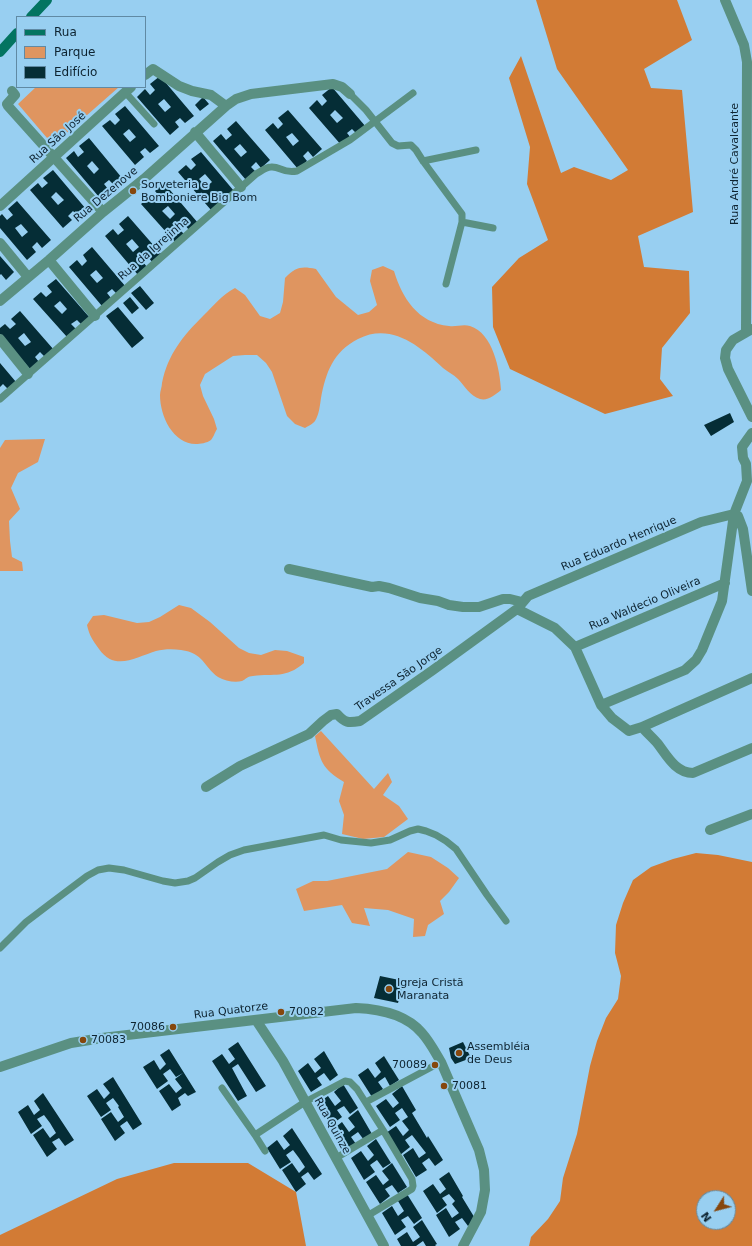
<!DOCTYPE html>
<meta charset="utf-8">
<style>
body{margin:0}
#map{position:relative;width:752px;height:1246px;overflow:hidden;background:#98cff1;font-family:"DejaVu Sans",sans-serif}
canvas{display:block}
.legend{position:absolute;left:16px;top:16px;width:130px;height:72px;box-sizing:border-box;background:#98cff1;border:1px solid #608aa4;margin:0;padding:5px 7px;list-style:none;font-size:12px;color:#0d2330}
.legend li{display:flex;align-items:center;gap:8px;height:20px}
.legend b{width:20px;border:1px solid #608aa4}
.north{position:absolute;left:696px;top:1190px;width:40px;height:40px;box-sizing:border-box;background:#98cff1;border:1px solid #608aa4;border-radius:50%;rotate:234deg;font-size:11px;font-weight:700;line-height:16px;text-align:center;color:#0d2330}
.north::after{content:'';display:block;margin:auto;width:14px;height:18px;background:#86470d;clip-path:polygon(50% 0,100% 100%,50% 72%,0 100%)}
</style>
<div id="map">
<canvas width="752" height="1246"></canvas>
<ul class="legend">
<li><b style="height:5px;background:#037461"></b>Rua</li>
<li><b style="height:11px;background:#df9560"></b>Parque</li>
<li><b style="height:11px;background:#052d36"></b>Edifício</li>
</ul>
<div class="north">N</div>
</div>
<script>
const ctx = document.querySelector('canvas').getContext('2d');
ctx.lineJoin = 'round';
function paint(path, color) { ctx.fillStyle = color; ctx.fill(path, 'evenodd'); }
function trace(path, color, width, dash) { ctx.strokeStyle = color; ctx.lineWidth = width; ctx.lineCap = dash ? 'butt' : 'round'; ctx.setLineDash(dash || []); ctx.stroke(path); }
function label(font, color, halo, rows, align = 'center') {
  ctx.font = font + ' "DejaVu Sans",sans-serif'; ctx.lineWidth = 4; ctx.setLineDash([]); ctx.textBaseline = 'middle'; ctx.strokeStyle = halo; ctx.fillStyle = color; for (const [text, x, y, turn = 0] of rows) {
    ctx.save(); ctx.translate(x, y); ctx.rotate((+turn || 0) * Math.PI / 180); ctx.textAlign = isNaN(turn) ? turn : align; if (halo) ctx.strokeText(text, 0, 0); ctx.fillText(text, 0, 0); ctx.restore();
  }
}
paint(new Path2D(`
 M 36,87 L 119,87 L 53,145 L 18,104 Z
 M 383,266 L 394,271 C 402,298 418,323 449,326 C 456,327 463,324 470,326 C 493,333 500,370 501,390 C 495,395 488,401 480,399 C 470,396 464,385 458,379 C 453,374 448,372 443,368 C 420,346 391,322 358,339 C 333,352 326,372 321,398 C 320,405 319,415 315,421 C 313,424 308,426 305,428 L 295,424 L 287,416 L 272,372 L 266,363 L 257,355 L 245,355 L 233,356 L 205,374 L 200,385 L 203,396 L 214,419 L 217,429 C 215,432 213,438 211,440 C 207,443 200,444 196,444 C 173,444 160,416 160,395 C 160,391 162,387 162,383 C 168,354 183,336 203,316 C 214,305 222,295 235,288 L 245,295 L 260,316 L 270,319 L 280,313 L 283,302 L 285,278 C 296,267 301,266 316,269 L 336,297 L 358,315 L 369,312 L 377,305 L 370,281 L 372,270 Z
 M 45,439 L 38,462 L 18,473 L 11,488 L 20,509 L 9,521 L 10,541 L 12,557 L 22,562 L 23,571 L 0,571 L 0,448 L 5,440 Z
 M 179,605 L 191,608 L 210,622 L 239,648 L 249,653 L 261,655 L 275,650 L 287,651 L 304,657 L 304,663 C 285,679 275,673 253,676 C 248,676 246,679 242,681 C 235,683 225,681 218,677 C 203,666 204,653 181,650 C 173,649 164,649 156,651 C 136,657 115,672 99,649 C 93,641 89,635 87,625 L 93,616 L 104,615 L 137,623 L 149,622 L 160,617 Z
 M 321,731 L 374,789 L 388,773 L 392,782 L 383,795 L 399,806 L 408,819 L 384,837 L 363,839 L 342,834 L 344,815 L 339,801 L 344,782 C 322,769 320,761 315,736 Z
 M 408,852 L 431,857 L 448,868 L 459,878 L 449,892 L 440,901 L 444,914 L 428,925 L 425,936 L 413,937 L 414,919 L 388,910 L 364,908 L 370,926 L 352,923 L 342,905 L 304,911 L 296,889 L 313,881 L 327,881 L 387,869 Z`), '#df9560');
paint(new Path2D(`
 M 536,0 L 677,0 L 692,40 L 644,69 L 651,88 L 682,90 L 693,212 L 638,236 L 644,267 L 689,271 L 690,313 L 662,348 L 660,379 L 673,396 L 605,414 L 510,369 L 493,327 L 492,287 L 519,258 L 548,240 L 527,184 L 530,147 L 509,78 L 521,56 L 561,173 L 574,167 L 611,180 L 628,170 L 557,69 Z
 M 696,853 L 718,855 L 752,862 L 752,1246 L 529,1246 L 531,1237 L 548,1219 L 560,1201 L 563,1178 L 577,1134 L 590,1066 L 597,1041 L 606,1018 L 618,999 L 621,976 L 615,953 L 616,925 L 623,903 L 633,880 L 651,867 L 673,859 ZM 704,1198 L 728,1198 L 728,1222 L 704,1222 Z
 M 174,1163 L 248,1163 L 296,1192 L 306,1246 L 0,1246 L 0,1235 L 117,1179 Z`), '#d27b35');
paint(new Path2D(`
 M 160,76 L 194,116 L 185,123 L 180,118 L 175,122 L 179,127 L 170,135 L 137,97 L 145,89 L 150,95 L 155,90 L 150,84 ZM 164,99 L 171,107 L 165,112 L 158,104 Z
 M 332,87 L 366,127 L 357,134 L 352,129 L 347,133 L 351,138 L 342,146 L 309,108 L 317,100 L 322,106 L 327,101 L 322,95 ZM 335,110 L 343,118 L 337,123 L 330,115 Z
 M 203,97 L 209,104 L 200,111 L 195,105 Z
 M 125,106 L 159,146 L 150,153 L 145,148 L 140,152 L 144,157 L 135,165 L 102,126 L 110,120 L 115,125 L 120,120 L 115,114 ZM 129,129 L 136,137 L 130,142 L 123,134 Z
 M 288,110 L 322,149 L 313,157 L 308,151 L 303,156 L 307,161 L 298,169 L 265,130 L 273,123 L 278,129 L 283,124 L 278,118 ZM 292,133 L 299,141 L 293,146 L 286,137 Z
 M 236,121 L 270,160 L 261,168 L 256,162 L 251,167 L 256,172 L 246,180 L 213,141 L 221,134 L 226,140 L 232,135 L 227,129 ZM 240,144 L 247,152 L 241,157 L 234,149 Z
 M 89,138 L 122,178 L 114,185 L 109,180 L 104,184 L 108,189 L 99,197 L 66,158 L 74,151 L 78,157 L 84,152 L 79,146 ZM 92,161 L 99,169 L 94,174 L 87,166 Z
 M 201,152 L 234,191 L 226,198 L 221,193 L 216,197 L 220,202 L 211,210 L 178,172 L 186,165 L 191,170 L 196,165 L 191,159 ZM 205,174 L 212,182 L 206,187 L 199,179 Z
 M 53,170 L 86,209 L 78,216 L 73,211 L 68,216 L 72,220 L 63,228 L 30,190 L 38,183 L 42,188 L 48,183 L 43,178 ZM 56,192 L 64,200 L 58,205 L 51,197 Z
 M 164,183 L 198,223 L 189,230 L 185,225 L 179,229 L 184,234 L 175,242 L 141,204 L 149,197 L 154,202 L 160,197 L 155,191 ZM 168,206 L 175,214 L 170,219 L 162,211 Z
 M 17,201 L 51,240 L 42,248 L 37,242 L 32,247 L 36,252 L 27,260 L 0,228 L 0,216 L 2,214 L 7,220 L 13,215 L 8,209 ZM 21,224 L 28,232 L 22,237 L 15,228 Z
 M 128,216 L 162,255 L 153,263 L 148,257 L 143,262 L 147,267 L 138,275 L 105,236 L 113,229 L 118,235 L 124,230 L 119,224 ZM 132,239 L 139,247 L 133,252 L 126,244 Z
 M 92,247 L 126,287 L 117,294 L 112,289 L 107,293 L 111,298 L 102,306 L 69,267 L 77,260 L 82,266 L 87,261 L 83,255 ZM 96,270 L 103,278 L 97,283 L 90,275 Z
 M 0,256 L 14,272 L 6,280 L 1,274 L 0,275 Z
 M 56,279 L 90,318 L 82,325 L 77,320 L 71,324 L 76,329 L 67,337 L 33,299 L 41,292 L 46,297 L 52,292 L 47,286 ZM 60,301 L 67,309 L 62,314 L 54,306 Z
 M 140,286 L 154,303 L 146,310 L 131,293 Z
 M 130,297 L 139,308 L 132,314 L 123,303 Z
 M 118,307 L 144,338 L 132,348 L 106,316 Z
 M 20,311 L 54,350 L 45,357 L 40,352 L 35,357 L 39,362 L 30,369 L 0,334 L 0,328 L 5,324 L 10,329 L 16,324 L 11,319 ZM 24,333 L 31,342 L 25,346 L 18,338 Z
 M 0,363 L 16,382 L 8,389 L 3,384 L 0,387 Z
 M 730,413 L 734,422 L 711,436 L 704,425 Z
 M 380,976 L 404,981 L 398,1003 L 374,998 Z
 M 238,1042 L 266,1086 L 256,1092 L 238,1064 L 232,1068 L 247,1096 L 238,1101 L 212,1061 L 222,1054 L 229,1064 L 235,1059 L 228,1049 Z
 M 463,1042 L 471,1058 L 455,1064 L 451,1058 L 449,1048 Z
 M 169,1049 L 196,1092 L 188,1096 L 185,1093 L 178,1098 L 181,1105 L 172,1111 L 159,1091 L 169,1084 L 176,1093 L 182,1088 L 175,1079 L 183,1073 L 176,1077 L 170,1069 L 163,1074 L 168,1081 L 157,1089 L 143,1067 L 154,1060 L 160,1070 L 166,1064 L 160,1055 Z
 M 324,1051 L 338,1075 L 330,1081 L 324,1073 L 317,1078 L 322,1085 L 311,1092 L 298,1071 L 308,1063 L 315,1073 L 321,1068 L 314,1059 Z
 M 384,1056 L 399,1080 L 390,1086 L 385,1077 L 378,1082 L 383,1089 L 372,1097 L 358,1075 L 368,1068 L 375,1078 L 381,1072 L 375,1063 Z
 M 113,1077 L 142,1124 L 133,1130 L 127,1121 L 120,1126 L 125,1133 L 115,1141 L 101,1119 L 111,1112 L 118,1122 L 124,1117 L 118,1107 L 119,1106 L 113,1098 L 106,1103 L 111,1110 L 101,1117 L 87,1096 L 97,1089 L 104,1099 L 110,1093 L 103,1084 Z
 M 343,1084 L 358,1108 L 350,1114 L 344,1106 L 337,1110 L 342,1117 L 331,1125 L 318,1103 L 328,1096 L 335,1106 L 341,1101 L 334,1092 Z
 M 402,1086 L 416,1110 L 412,1113 L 427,1138 L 428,1136 L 443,1160 L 435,1166 L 429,1158 L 422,1163 L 427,1170 L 416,1177 L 403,1155 L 413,1148 L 419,1158 L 426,1153 L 412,1135 L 405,1140 L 410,1147 L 400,1155 L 386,1133 L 396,1126 L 403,1136 L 409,1130 L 402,1121 L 408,1117 L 402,1108 L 395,1113 L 400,1120 L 390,1127 L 376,1106 L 386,1099 L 393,1108 L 399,1103 L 392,1094 Z
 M 43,1093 L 74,1140 L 65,1146 L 59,1138 L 52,1142 L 57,1149 L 47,1157 L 33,1135 L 43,1128 L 50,1138 L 56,1133 L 50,1123 L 44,1115 L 37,1119 L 42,1126 L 31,1134 L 18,1112 L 28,1105 L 34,1115 L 40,1110 L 34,1101 Z
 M 358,1110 L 372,1134 L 364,1140 L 358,1132 L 351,1137 L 356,1144 L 346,1151 L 332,1130 L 342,1122 L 349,1132 L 355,1127 L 348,1118 Z
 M 292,1128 L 322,1174 L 314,1180 L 308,1172 L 301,1177 L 306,1184 L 296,1192 L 282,1170 L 292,1163 L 299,1173 L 305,1167 L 299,1158 L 293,1150 L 286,1155 L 291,1162 L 280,1169 L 267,1148 L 277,1140 L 284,1150 L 290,1145 L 283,1136 Z
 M 376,1139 L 391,1163 L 383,1168 L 377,1160 L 370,1165 L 375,1172 L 364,1180 L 351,1158 L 361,1151 L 368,1161 L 374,1155 L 367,1146 Z
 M 392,1163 L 407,1187 L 398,1193 L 392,1185 L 385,1189 L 390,1196 L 380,1204 L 366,1182 L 376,1175 L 383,1185 L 389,1180 L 382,1171 Z
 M 449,1172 L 463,1196 L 462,1197 L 476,1220 L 468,1226 L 462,1218 L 455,1222 L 460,1229 L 449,1237 L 436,1215 L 446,1208 L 452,1218 L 459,1213 L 452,1204 L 455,1201 L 449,1194 L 442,1198 L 447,1205 L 437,1213 L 423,1191 L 433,1184 L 440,1194 L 446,1189 L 439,1179 Z
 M 407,1194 L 422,1218 L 414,1224 L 408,1216 L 401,1220 L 406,1227 L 395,1235 L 382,1213 L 392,1206 L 398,1216 L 404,1211 L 398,1201 Z
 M 422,1220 L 437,1244 L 435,1245 L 436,1246 L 426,1246 L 423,1241 L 416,1246 L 401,1246 L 397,1239 L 407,1232 L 413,1242 L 420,1237 L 413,1227 Z`), '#052d36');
trace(new Path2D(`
 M 125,92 L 154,124
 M 350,94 L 366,110 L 392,143 L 398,146 L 411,145 L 416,150 L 423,161 L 462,214 L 462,222 L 446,284
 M 423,161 L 476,150
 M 462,222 L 493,228
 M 0,399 L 256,174 C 260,172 266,167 271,167 C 280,166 283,174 297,171 L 350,140 L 413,93
 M 0,948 L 26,922 L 51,903 L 87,876 L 98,870 L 109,868 L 124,870 L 163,881 L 175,883 L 188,881 L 195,878 L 218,862 L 230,855 L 244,850 L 324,835 L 341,840 L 371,843 L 390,840 L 410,831 L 418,829 L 426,831 L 436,835 L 446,841 L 456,849 L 487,895 L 506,921
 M 222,1088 L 255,1135
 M 366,1102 L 441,1062
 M 265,1151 L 255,1135 L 305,1102 L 345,1081 L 350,1082 L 357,1089 L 383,1130 L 336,1158
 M 367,1216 L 412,1189 L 413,1186 L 412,1179 L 383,1130`), '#5a9082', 7);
trace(new Path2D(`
 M 725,0 L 744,45 L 747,62 L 746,332
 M 145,75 L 153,69 L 179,86 L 192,91 L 211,95 L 226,106
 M 12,91 L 15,95 L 7,104 L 8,106 L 103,212
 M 195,132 L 241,187
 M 0,206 L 131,87
 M 0,243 L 28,277
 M 49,260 L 95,316
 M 0,301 L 49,260 L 103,212 L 144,179 L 226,106 L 236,99 L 251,94 L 333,84 L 342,87 L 350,94
 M 752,329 L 733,340 L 726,350 L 725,358 L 728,369 L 752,417
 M 0,339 L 28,374
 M 289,569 L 372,587 L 379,586 L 389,588 L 420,598 L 438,601 L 449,605 L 463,607 L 479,607 L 503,599 L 510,599 L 522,602
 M 517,609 L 555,628 L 575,647 L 601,705 L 612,718 L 629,731 L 642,727 L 752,678
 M 575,647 L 725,583
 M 601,705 L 685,670 L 696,660 L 702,650 L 722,601 L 734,514 L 747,481 L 746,464 L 743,458 L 742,447 L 752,433
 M 642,727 C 647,733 653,738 658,744 C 667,756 676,773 693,773 L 752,748
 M 206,787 L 240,766 L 309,734 L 323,721 L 331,715 L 337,714 C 345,723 348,723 360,721 L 433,670 L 517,609 L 528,596 L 701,522 L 734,514 L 738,516 L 743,529 L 752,591
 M 710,830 L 752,814
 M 256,1020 L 283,1061 L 384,1246
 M 0,1067 L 71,1043 L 102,1038 L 356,1008 C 380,1009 406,1014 422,1033 C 430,1042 435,1052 441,1062 L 479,1150 L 484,1170 L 485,1190 L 481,1212 L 463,1246`), '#5a9082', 10);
trace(new Path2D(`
 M 31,17 L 47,0
 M 0,52 L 17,33`), '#037461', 10);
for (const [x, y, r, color] of [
 [133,191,4,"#86470d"],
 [389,989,4,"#86470d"],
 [281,1012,4,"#86470d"],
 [173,1027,4,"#86470d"],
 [83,1040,4,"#86470d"],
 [459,1053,4,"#86470d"],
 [435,1065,4,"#86470d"],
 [444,1086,4,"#86470d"]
]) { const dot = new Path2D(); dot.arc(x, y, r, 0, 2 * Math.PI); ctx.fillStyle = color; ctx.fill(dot); trace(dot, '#98cff1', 1.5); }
label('11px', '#0d2330', '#98cff1', [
 ["Rua São José",58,138,-42],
 ["Rua André Cavalcante",735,164,-90],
 ["Rua Dezenove",106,195,-40],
 ["Rua da Igrejinha",154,249,-41],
 ["Rua Eduardo Henrique",619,544,-23],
 ["Rua Waldecio Oliveira",645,604,-23],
 ["Travessa São Jorge",399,679,-35],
 ["Rua Quatorze",231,1011,-7],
 ["Rua Quinze",332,1126,61]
]);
label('11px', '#0d2330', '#98cff1', [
 ["Sorveteria e",141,185],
 ["Bomboniere Big Bom",141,198],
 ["Igreja Cristã",397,983],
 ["Maranata",397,996],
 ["70082",289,1012],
 ["70086",165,1027,"right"],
 ["70083",91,1040],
 ["Assembléia",467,1047],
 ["de Deus",467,1060],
 ["70089",427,1065,"right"],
 ["70081",452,1086]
], 'left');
</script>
